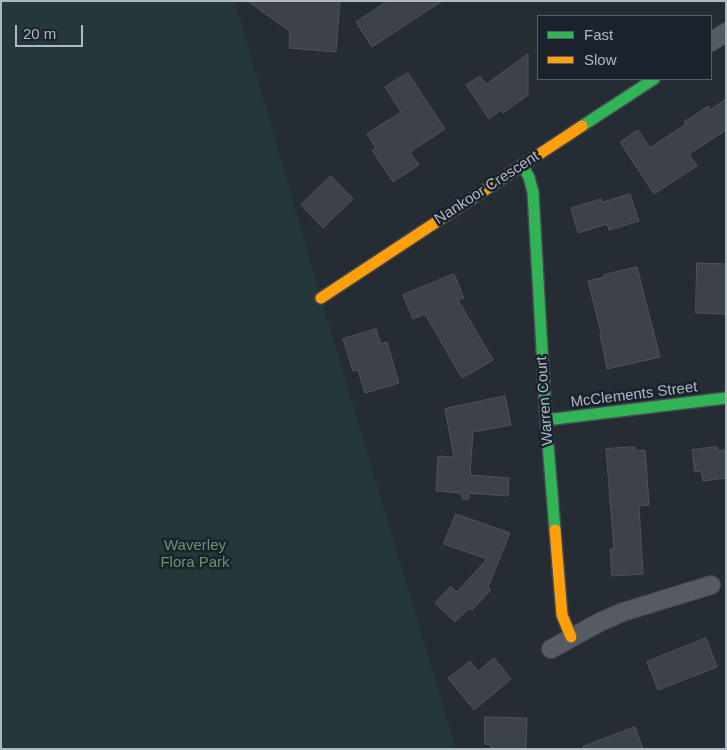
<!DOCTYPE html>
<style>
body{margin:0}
#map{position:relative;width:727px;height:750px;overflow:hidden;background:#262c33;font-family:Helvetica,sans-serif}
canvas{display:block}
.frame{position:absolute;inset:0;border:2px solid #afb8c5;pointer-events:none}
.legend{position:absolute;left:537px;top:15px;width:175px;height:65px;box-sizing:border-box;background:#1a222d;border:1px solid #565e6a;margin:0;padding:6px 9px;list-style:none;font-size:15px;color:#afb8c5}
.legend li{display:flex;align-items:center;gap:10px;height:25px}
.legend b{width:25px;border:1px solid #565e6a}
.scale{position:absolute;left:15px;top:25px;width:68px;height:22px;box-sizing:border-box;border:2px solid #afb8c5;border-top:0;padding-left:6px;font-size:15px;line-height:18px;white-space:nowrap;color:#afb8c5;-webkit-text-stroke:4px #1a222d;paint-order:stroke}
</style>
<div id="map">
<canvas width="727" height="750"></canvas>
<div class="frame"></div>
<ul class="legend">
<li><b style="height:6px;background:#30b455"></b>Fast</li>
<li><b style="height:6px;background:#ff9f0a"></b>Slow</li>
</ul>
<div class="scale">20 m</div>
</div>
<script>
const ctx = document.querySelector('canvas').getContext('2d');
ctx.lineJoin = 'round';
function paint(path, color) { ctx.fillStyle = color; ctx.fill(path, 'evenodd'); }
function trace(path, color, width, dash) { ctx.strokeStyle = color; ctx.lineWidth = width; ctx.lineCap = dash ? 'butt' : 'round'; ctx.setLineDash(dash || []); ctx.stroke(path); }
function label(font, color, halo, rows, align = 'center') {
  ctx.font = font + ' Helvetica,sans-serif'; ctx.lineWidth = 5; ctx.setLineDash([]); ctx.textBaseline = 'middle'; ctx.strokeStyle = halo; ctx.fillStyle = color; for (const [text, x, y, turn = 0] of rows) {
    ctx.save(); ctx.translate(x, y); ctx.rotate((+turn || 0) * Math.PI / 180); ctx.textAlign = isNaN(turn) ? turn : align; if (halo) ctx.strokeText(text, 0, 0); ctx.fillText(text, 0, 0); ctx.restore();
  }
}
paint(new Path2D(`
 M 1,1 L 235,1 L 321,298 L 456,749 L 1,749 Z`), '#243739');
const building = new Path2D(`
 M 248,1 L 340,1 L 336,52 L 289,48 L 290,32 Z
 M 388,1 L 442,1 L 372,47 L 356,22 Z
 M 528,54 L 528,95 L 503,113 L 501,110 L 489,119 L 466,85 L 480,76 L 486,84 Z
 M 408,73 L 445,129 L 410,152 L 419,165 L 393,182 L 372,150 L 376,148 L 367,134 L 401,112 L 385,87 Z
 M 726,99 L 726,130 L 689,154 L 697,166 L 654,194 L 620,142 L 638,130 L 650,148 L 686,124 L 684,122 L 708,106 L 710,110 Z
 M 331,176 L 353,199 L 323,228 L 301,205 Z
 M 630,194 L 639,221 L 609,230 L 607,224 L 578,233 L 571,208 L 601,199 L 602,202 Z
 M 697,263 L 726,264 L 726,314 L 696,313 Z
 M 637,267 L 660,357 L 607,369 L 600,334 L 601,333 L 588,281 L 605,277 L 604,275 Z
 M 454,274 L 464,298 L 458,300 L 493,360 L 462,378 L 425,314 L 413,319 L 403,295 Z
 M 376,329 L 381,344 L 387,342 L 399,383 L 365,393 L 358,370 L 353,371 L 343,339 Z
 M 505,396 L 511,425 L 473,432 L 470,475 L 509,478 L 508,496 L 469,493 L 469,499 L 463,500 L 461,493 L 436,491 L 438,456 L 454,457 L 445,409 Z
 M 635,447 L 636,451 L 645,450 L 649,505 L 639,506 L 643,574 L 612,576 L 610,549 L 614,549 L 606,449 Z
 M 717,447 L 718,451 L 726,450 L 726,478 L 703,481 L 701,471 L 695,472 L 692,450 Z
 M 456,514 L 510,533 L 488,587 L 491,590 L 472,610 L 469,608 L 455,622 L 435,603 L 451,586 L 457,592 L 487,559 L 444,544 Z
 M 706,638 L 717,667 L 658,690 L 647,662 Z
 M 494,658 L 511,679 L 474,710 L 448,678 L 470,661 L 478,671 Z
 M 485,717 L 527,718 L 526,749 L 491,749 L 491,745 L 485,744 Z
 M 635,727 L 643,749 L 584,749 L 583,747 Z`);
paint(building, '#3d4248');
trace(building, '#4e535b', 1);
const street = new Path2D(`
 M 711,42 L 726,32
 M 551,649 L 600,622 L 623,612 L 711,585`);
const fast = new Path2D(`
 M 582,126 L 654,79
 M 522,165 L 529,177 L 533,192 L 546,420 L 555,530
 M 546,420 L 726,398`);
const slow = new Path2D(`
 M 321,298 L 582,126
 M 555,530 L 562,615 L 571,637`);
trace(street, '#44484e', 20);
trace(fast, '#44484e', 14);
trace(slow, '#44484e', 14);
trace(street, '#565a61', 18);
trace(fast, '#30b455', 11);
trace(slow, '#ff9f0a', 11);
label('15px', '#afb8c5', '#1a222d', [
 ["Nankoor Crescent",487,188,-33],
 ["McClements Street",634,395,-7],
 ["Warren Court",545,401,-94]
]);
label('15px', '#67956f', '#1a222d', [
 ["Waverley",195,546],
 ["Flora Park",195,563]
]);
</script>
